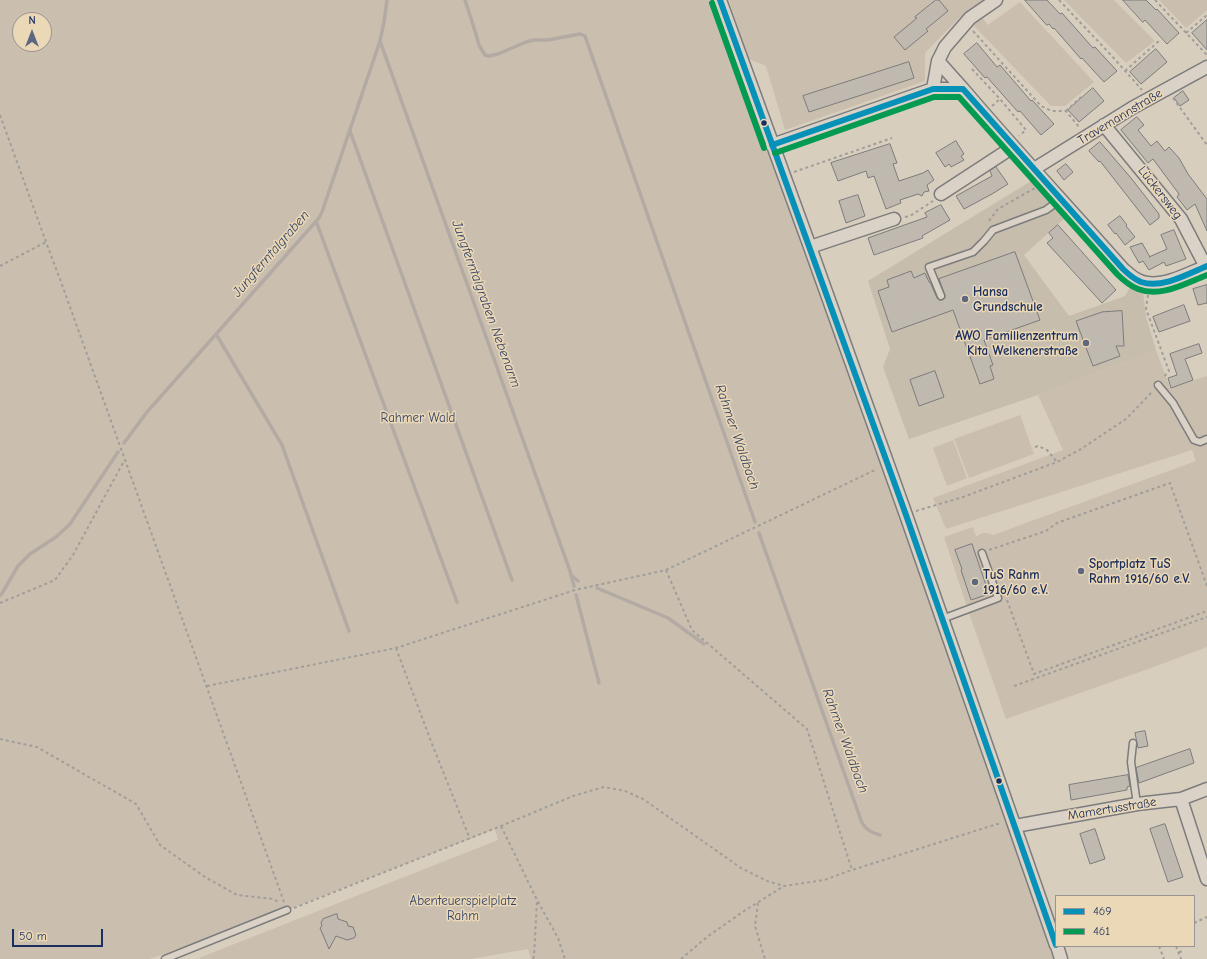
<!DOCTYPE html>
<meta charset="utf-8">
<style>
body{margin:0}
#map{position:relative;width:1207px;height:959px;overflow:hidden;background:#d8cebd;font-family:"Comic Neue",sans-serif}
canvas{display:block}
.legend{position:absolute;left:1055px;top:895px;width:140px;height:52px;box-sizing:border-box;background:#ebd8b6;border:1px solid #989493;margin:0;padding:5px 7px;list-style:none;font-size:12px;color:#1b2f5e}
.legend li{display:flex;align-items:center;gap:8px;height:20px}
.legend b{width:20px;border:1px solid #989493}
.north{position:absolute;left:12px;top:12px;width:40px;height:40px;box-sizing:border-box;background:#ebd8b6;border:1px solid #989493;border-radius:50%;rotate:0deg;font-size:11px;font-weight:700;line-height:16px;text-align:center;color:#1b2f5e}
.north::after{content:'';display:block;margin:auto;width:14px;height:18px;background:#5d677f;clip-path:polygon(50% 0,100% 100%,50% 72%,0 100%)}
.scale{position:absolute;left:12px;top:929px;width:91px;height:18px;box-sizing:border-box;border:2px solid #1b2f5e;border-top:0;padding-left:5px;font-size:12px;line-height:14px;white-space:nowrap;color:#1b2f5e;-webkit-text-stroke:3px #ebd8b6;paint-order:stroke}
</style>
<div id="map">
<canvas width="1207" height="959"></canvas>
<ul class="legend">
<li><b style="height:5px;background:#0591b8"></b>469</li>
<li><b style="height:5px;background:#039a52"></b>461</li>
</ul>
<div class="north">N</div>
<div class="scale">50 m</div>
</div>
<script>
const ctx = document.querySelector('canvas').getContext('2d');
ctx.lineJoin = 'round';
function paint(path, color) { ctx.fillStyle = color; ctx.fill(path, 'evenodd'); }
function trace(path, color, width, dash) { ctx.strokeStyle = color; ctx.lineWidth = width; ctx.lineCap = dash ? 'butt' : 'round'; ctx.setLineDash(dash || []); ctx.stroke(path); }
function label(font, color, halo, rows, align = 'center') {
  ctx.font = font + ' "Comic Neue",sans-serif'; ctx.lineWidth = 3; ctx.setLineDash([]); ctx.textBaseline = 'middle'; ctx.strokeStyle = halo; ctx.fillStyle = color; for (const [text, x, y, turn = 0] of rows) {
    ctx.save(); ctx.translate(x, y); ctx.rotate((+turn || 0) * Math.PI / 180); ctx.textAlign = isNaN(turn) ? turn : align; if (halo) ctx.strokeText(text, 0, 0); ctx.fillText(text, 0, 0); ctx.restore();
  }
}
paint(new Path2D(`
 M 1031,181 L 1065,218 L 1024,255 L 1069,316 L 1125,296 L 1130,287 L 1143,292 L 1146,317 L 1156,350 L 1038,395 L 909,439 L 883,367 L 890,349 L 868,281 Z`), '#c7bdad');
paint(new Path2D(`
 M 0,0 L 716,0 L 883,466 L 1053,959 L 531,959 L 528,949 L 471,959 L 200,959 L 199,958 L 498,840 L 495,829 L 287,910 L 150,959 L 0,959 ZM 20,20 L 44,20 L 44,44 L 20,44 Z
 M 729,0 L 986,0 L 959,18 L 925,53 L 925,81 L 785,130 L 766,66 L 747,58 Z
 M 1064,0 L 1114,0 L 1155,41 L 1126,63 Z
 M 1159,0 L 1207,0 L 1207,10 L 1186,28 Z
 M 1020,2 L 1094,82 L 1065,106 L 1051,106 L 973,25 L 982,17 L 988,25 Z
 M 1156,350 L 1170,388 L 1207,376 L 1207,647 L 1151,668 L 1006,719 L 968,610 L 944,537 L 973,527 L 976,537 C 981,532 987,532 993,535 L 1196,461 L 1192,450 L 946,529 L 933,498 L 1063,450 L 1038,395 Z
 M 1020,415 L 1034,454 L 969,478 L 954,439 Z
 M 953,440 L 967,478 L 947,486 L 933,448 Z`), '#cabfae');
trace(new Path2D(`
 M 465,0 L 475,31 L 479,45 L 485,55 L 489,56 L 498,54 L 526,42 L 534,40 L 548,40 L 580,34 L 585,36 L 755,522
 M 380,41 L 570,571 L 574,586
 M 350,131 L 512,580
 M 316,221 L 457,602
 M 216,334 L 282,445 L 349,631
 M 124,443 L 147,412 L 319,218 L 322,212 L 380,41 L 384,22 L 387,0
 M 759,533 L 862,823 C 866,830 872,833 880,835
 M 571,575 L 578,581
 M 597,588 L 668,618 L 704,644
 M 1,595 L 18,566 L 30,554 L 56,537 L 70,524 L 118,452
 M 576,595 L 599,683`), '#b2aaa3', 3.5);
const building = new Path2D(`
 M 936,0 L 939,0 L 948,11 L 926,29 L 928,31 L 905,50 L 894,37 L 917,18 L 915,17 Z
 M 1025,0 L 1047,0 L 1060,14 L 1062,13 L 1093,48 L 1095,47 L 1117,71 L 1104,82 L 1082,58 L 1081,59 L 1054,28 L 1053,29 L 1049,24 L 1047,25 Z
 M 1123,0 L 1146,0 L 1156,10 L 1157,9 L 1179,33 L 1167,44 L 1145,20 L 1143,22 Z
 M 1207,20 L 1207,50 L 1192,33 Z
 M 977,43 L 997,67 L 1000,65 L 1031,101 L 1032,100 L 1054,124 L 1041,135 L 1020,111 L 1018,112 L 987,77 L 985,78 L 964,54 Z
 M 1156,49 L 1167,62 L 1141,84 L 1130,72 Z
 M 909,62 L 914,78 L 809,112 L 803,96 Z
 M 1093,88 L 1104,101 L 1079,122 L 1068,110 Z
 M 1183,91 L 1189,100 L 1180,106 L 1174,98 Z
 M 1137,117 L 1144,125 L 1138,130 L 1151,146 L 1157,141 L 1165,151 L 1169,147 L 1179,158 L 1188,174 L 1207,199 L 1207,231 L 1195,204 L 1187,210 L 1177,197 L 1179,194 L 1153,159 L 1148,163 L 1121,130 Z
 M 956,141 L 964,154 L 961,156 L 964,160 L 951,167 L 949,164 L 945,167 L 936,153 Z
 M 1100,142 L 1131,178 L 1159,214 L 1159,218 L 1150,225 L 1100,161 L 1099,162 L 1089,151 Z
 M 890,144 L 897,163 L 893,164 L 899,181 L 923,173 L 928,170 L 934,180 L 927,185 L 929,191 L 924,192 L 922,196 L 918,194 L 900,200 L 901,203 L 886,209 L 874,176 L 868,178 L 866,171 L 838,181 L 831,163 Z
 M 1066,164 L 1073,172 L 1064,180 L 1057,171 Z
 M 996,167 L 1008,184 L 992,194 L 964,209 L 956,196 L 992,176 L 990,171 Z
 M 858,195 L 865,216 L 846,223 L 839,201 Z
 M 941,205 L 950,220 L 922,236 L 923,238 L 874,255 L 868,238 L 927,217 L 925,213 Z
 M 1120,216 L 1127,225 L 1126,226 L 1135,237 L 1125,245 L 1116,233 L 1115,234 L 1108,225 Z
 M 1058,225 L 1116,290 L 1102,303 L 1047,243 L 1053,238 L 1049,233 Z
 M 1174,230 L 1186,259 L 1166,266 L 1164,262 L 1149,270 L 1143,261 L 1139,263 L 1130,247 L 1142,243 L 1150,257 L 1149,257 L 1167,249 L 1161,235 Z
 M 1015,252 L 1040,320 L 984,340 L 993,365 L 990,366 L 994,379 L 980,384 L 953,310 L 892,332 L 878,291 L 889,287 L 887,280 L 911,271 L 914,278 L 925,273 L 929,282 L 930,282 L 937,298 L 939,300 L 942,300 L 945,298 L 945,295 L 939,279 Z
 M 1207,285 L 1207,303 L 1198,305 L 1193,289 Z
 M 1184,305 L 1190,321 L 1159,332 L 1153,317 Z
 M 1122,311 L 1124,346 L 1116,346 L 1120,356 L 1093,366 L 1076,321 L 1102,312 Z
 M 1199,344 L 1202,353 L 1185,359 L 1193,380 L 1171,388 L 1168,378 L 1177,375 L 1170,354 Z
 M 935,371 L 944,397 L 919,406 L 910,380 Z
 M 972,544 L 989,594 L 971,600 L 961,570 L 962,569 L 955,550 Z
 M 1145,731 L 1148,746 L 1138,748 L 1135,733 Z
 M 1190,749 L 1194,763 L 1139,783 L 1136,768 Z
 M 1128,775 L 1130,786 L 1127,787 L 1127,790 L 1071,800 L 1069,785 Z
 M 1165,824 L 1183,877 L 1168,882 L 1150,829 Z
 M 1095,829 L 1105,859 L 1090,864 L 1080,834 Z
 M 337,914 L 338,919 L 347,922 L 348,926 L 353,927 L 356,935 L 354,938 L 347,940 L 336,936 L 329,949 L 320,928 L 322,926 L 321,923 L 323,919 Z`);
paint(building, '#bfb9af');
trace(building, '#7c7c7d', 1);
const service = new Path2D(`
 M 941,296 L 929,267 L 973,252 L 984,241 L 993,230 L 1046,210 L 1061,199
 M 1158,385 L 1173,403 L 1194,440 L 1200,442 L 1207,439
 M 942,619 L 998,598 L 982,553
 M 1133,743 L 1131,762 L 1137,804
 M 165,959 L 287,910`);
const minor = new Path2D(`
 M 720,0 L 810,247 L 906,515 L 1056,945
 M 938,61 L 963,89
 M 933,89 L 938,61 L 945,47 L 970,18 L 996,0
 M 1104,125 L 1181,219 L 1206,267
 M 772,145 L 933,89 L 963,89 C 1015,150 1070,209 1123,269 C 1130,275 1137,282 1147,283 C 1166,286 1189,273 1207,266
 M 1034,169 L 1132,108 L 1207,67
 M 941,194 L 1013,147
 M 810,247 L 894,219
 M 1181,799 L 1207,879
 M 1015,826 L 1137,804 L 1181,799 L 1207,789
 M 1057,946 L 1061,959`);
trace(service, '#7c7c7d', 9);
trace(minor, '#7c7c7d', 15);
trace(new Path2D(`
 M 1059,0 L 1111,55 L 1142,90
 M 1155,0 L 1207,55
 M 973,31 L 1041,106 L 1052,111 L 1066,111 L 1079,127
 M 1186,33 L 1207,15
 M 972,69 L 1000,99 L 1026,130 L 1019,136
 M 1125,71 L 1160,40
 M 1173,98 L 1207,145
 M 992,106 L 1000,99
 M 1066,111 L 1081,97
 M 0,115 L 46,242 L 61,282 L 284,902
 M 794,172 L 892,138
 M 905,217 L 910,216 L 933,201
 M 989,221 L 998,209 L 1035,188
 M 0,266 L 46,242
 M 1148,295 L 1146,309 L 1169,371 L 1163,378
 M 1035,447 L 1038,446 L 1047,450 L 1057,462
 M 916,511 L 963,497 L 1057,462 L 1081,449 L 1126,419 L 1153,391
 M 989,550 L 1046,531 L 1057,523 L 1170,483 L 1207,586
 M 666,570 L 692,630 L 807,729 L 852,870
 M 1007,600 L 1034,674 L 1207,611
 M 0,603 L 55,580 L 73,555 L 124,461
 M 396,648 L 432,744 L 470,839
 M 207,686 L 396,648 L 575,590 L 666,570 L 877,469
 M 1014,686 L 1207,617
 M 0,739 L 37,747 L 136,804 L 160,845 L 205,877 L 237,895 L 274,899 L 279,903
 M 501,826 L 537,900 L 558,938 L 565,959
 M 758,903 L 755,926 L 765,959
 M 294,908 L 501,826 L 573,796 L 604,787 L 625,791 L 643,799 L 741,868 L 767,881 L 784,886 L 824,880 L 852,870 L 997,824 L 1001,824
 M 1194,923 L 1207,917
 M 1159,946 L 1164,959
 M 1176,946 L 1181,959
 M 1179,952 L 1184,951
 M 533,959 L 534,956 L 537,901
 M 681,959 L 707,937 L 741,913 L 784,886`), '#a09e9b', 2, [3, 3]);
trace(service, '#dad2c6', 6);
trace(minor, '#dad2c6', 12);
trace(new Path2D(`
 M 720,0 L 906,515 L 1056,945
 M 772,145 L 933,89 L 963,89 L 1123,269 C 1128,274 1134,279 1141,282 C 1162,289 1188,274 1207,266`), '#0591b8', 6);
trace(new Path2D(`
 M 712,3 L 764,148
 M 775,153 L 934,97 L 959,97 L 1117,274 C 1123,280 1130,286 1138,289 C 1161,298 1186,283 1207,275`), '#039a52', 6);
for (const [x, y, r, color] of [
 [764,123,3.5,"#1b2f5e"],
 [965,299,4,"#5d677f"],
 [1086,343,4,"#5d677f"],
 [1081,571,4,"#5d677f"],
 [975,582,4,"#5d677f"],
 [999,781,3.5,"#1b2f5e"]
]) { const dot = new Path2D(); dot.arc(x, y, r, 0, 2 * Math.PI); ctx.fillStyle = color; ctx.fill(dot); trace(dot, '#ebd8b6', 1.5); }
label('13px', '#1b2f5e', '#ebd8b6', [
 ["Travemannstraße",1120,117,-31],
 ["Lückersweg",1160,193,52],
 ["Mamertusstraße",1112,809,-9]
]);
label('bold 13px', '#1b2f5e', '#ebd8b6', [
 ["Hansa",973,292],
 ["Grundschule",973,307],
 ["AWO Familienzentrum",1078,336,"right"],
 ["Kita Welkenerstraße",1078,351,"right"],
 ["Sportplatz TuS",1089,564],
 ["Rahm 1916/60 e.V.",1089,579],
 ["TuS Rahm",983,575],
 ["1916/60 e.V.",983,590]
], 'left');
label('13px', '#344469', '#ebd8b6', [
 ["Rahmer Wald",418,418],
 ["Abenteuerspielplatz",463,901],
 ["Rahm",463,916]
]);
label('italic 14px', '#36456a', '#ebd8b6', [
 ["Jungferntalgraben",271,254,-49],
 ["Jungferntalgraben Nebenarm",486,304,70],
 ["Rahmer Waldbach",737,437,71],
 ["Rahmer Waldbach",845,741,70]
]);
</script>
